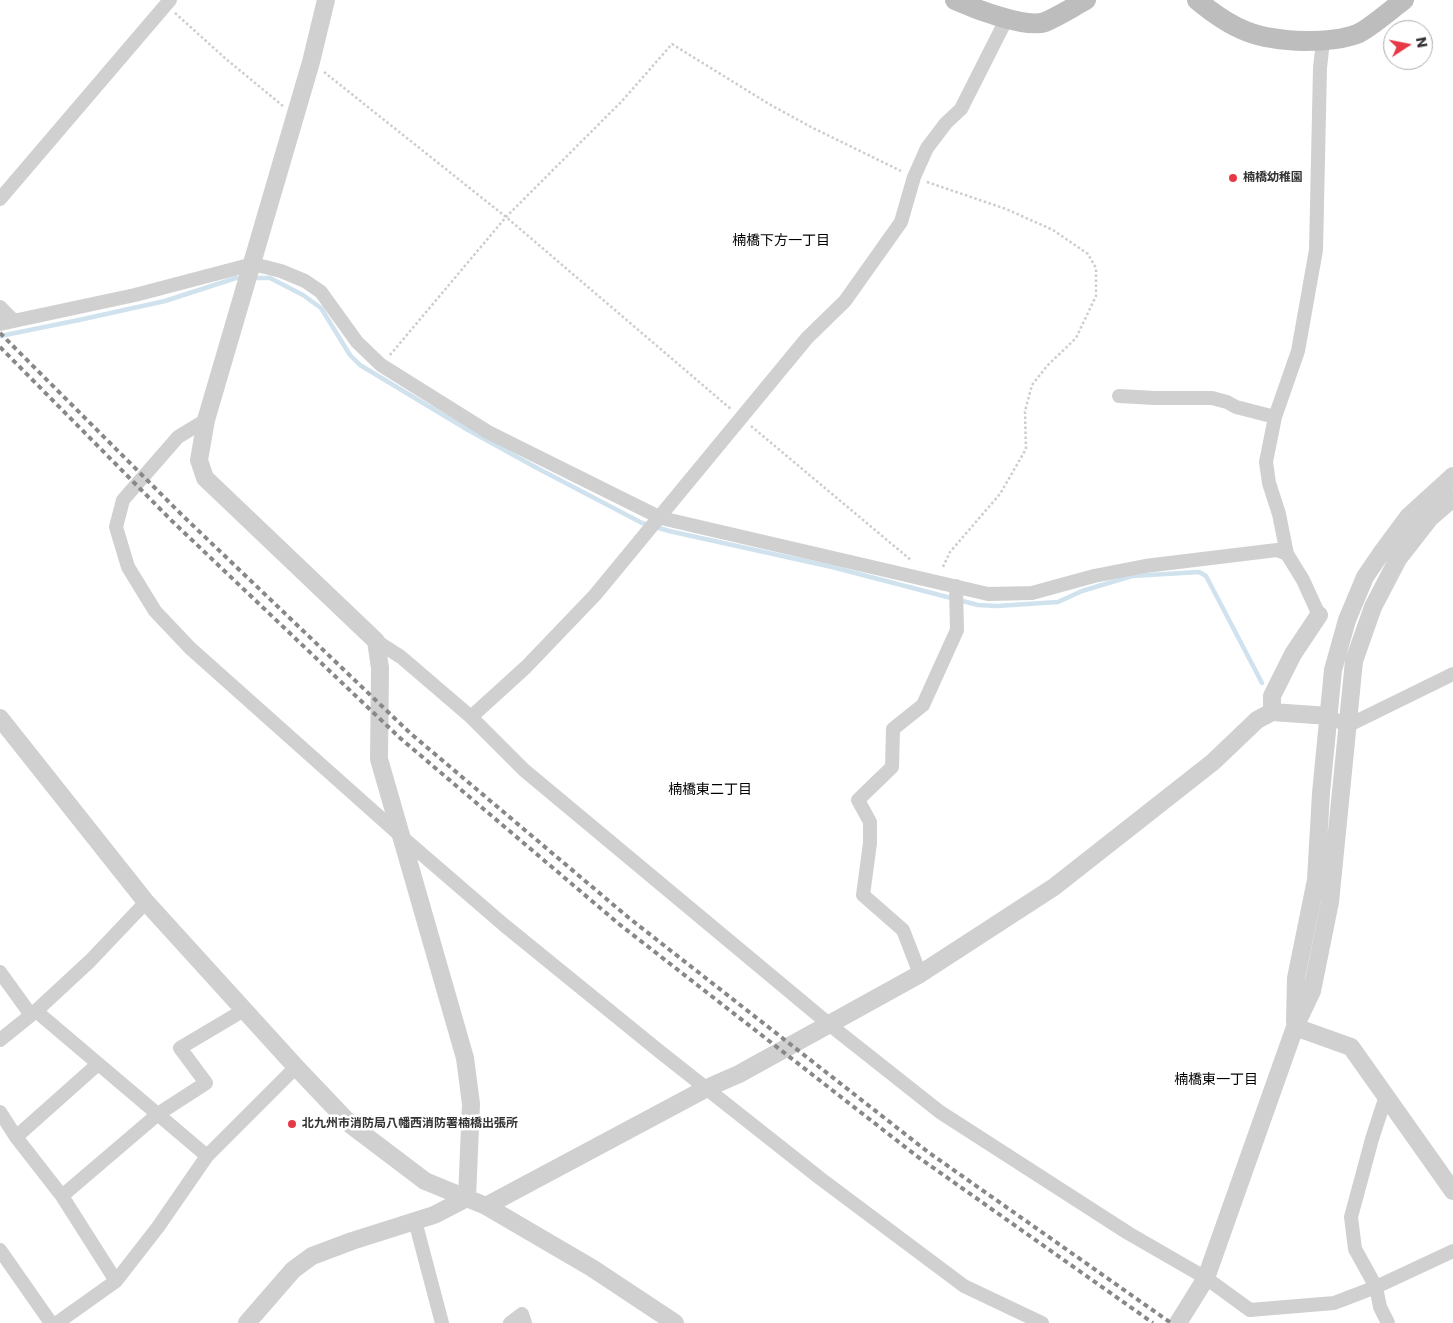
<!DOCTYPE html>
<meta charset="utf-8">
<style>
body{margin:0}
#map{position:relative;width:1453px;height:1323px;overflow:hidden;background:#fff;font-family:Poppins,sans-serif}
canvas{display:block}
.north{position:absolute;left:1383px;top:20px;width:50px;height:50px;box-sizing:border-box;background:#fff;border:1px solid #adadad;border-radius:50%;rotate:79deg;font-size:14px;font-weight:700;line-height:20px;text-align:center;color:#333}
.north::after{content:'';display:block;margin:auto;width:18px;height:22px;background:#e63946;clip-path:polygon(50% 0,100% 100%,50% 72%,0 100%)}
</style>
<div id="map">
<canvas width="1453" height="1323"></canvas>
<div class="north">N</div>
</div>
<script>
const ctx = document.querySelector('canvas').getContext('2d');
ctx.lineJoin = 'round';
function trace(path, color, width, dash) { ctx.strokeStyle = color; ctx.lineWidth = width; ctx.lineCap = dash ? 'butt' : 'round'; ctx.setLineDash(dash || []); ctx.stroke(path); }
function label(font, color, halo, rows, align = 'center') {
  ctx.font = font + ' Poppins,"Noto Sans JP",sans-serif'; ctx.lineWidth = 5; ctx.setLineDash([]); ctx.textBaseline = 'middle'; ctx.strokeStyle = halo; ctx.fillStyle = color; for (const [text, x, y, turn = 0] of rows) {
    ctx.save(); ctx.translate(x, y); ctx.rotate((+turn || 0) * Math.PI / 180); ctx.textAlign = isNaN(turn) ? turn : align; if (halo) ctx.strokeText(text, 0, 0); ctx.fillText(text, 0, 0); ctx.restore();
  }
}
trace(new Path2D(`
 M 252,278 L 270,278 L 303,295 L 321,308 L 350,355 L 360,365 L 468,430 L 537,468 L 642,523 L 669,531 L 832,567 L 978,605 L 997,606 L 1058,602 L 1082,591 L 1132,576 L 1199,572 L 1206,576 L 1262,683
 M 0,336 L 79,320 L 165,301 L 236,278 L 244,278`), '#cfe2ee', 4.5);
trace(new Path2D(`
 M 175,13 L 226,59 L 283,106
 M 324,72 L 506,217 L 732,410
 M 927,182 L 1006,209 L 1053,230 L 1088,254 L 1096,268 L 1096,296 L 1076,338 L 1047,366 L 1032,385 L 1025,411 L 1026,449 L 1000,494 L 950,552 L 942,569
 M 390,355 L 506,217 L 622,101 L 672,44 L 769,104 L 811,127 L 901,171
 M 751,426 L 912,561`), '#cdcdcd', 2.5, [2.5, 2.5]);
trace(new Path2D(`
 M 0,199 L 170,0
 M 0,307 L 14,321
 M 0,324 L 135,295 L 253,264 L 281,271 L 305,281 L 321,292 L 357,342 L 381,365 L 488,432 L 661,518 L 988,594 L 1032,593 L 1094,576 L 1145,566 L 1277,550 L 1287,554 L 1303,580 L 1319,615
 M 1119,396 L 1155,398 L 1212,398 L 1227,402 L 1236,407 L 1275,417
 M 206,420 L 178,437 L 123,500 L 116,527 L 128,567 L 155,611 L 190,648 L 402,837 L 504,925 L 659,1051 L 821,1179 L 964,1286 L 1042,1323
 M 1287,554 L 1279,514 L 1269,483 L 1266,462 L 1275,417 L 1298,351 L 1316,250 L 1320,68 L 1323,41
 M 376,641 L 401,657 L 471,717 L 524,770 L 830,1025 L 940,1112 L 1128,1233 L 1206,1278 L 1250,1310 L 1334,1303 L 1376,1287 L 1453,1251
 M 1329,716 L 1347,726 L 1453,674
 M 471,717 L 526,667 L 595,595 L 807,338 L 845,301 L 901,222 L 914,177 L 927,148 L 946,123 L 961,109 L 1007,18
 M 0,972 L 31,1015
 M 920,974 L 903,930 L 863,895 L 870,843 L 870,822 L 858,800 L 892,767 L 893,729 L 923,705 L 957,630 L 956,586
 M 36,1011 L 207,1156
 M 0,1040 L 36,1011 L 90,961 L 146,902
 M 1386,1096 L 1372,1139 L 1351,1217 L 1355,1249 L 1376,1287 L 1380,1307 L 1388,1323
 M 0,1112 L 16,1137 L 62,1196 L 116,1281
 M 16,1137 L 98,1064
 M 62,1196 L 158,1114 L 206,1083 L 180,1048 L 244,1010
 M 415,1221 L 442,1323
 M 0,1250 L 51,1323
 M 57,1323 L 116,1281 L 158,1227 L 207,1156 L 296,1067
 M 510,1323 L 522,1314 L 525,1323`), '#d0d0d0', 14);
trace(new Path2D(`
 M 326,0 L 311,62 L 206,420 L 199,460 L 205,478 L 376,641 L 380,668 L 379,759 L 465,1058 L 471,1104 L 467,1198
 M 1272,712 L 1329,716
 M 0,718 L 146,902 L 296,1067 L 351,1125 L 425,1181 L 486,1206 L 592,1268 L 675,1323
 M 1295,1022 L 1296,978 L 1316,880 L 1321,793 L 1333,670 L 1347,620 L 1365,577 L 1382,552 L 1408,517 L 1453,476
 M 1295,1027 L 1351,1047 L 1453,1191
 M 486,1206 L 707,1088 L 739,1074 L 920,974 L 1054,887 L 1213,762 L 1257,720 L 1272,712 L 1272,696 L 1293,654 L 1319,615
 M 247,1323 L 293,1270 L 312,1256 L 352,1241 L 434,1215 L 467,1198
 M 1178,1323 L 1206,1278 L 1295,1027 L 1312,991 L 1330,902 L 1354,661 L 1373,607 L 1398,559 L 1430,518 L 1453,498`), '#d0d0d0', 18);
trace(new Path2D(`
 M 955,0 C 973,8 1026,29 1045,22 C 1059,16 1073,7 1086,0
 M 1197,0 C 1233,30 1257,40 1305,41 C 1322,41 1341,40 1357,34 C 1368,30 1393,8 1404,0`), '#bdbdbd', 20);
trace(new Path2D(`
 M 0,333 L 182,515 L 410,733 L 629,918 L 928,1152 L 1171,1323
 M 0,347 L 172,521 L 400,738 L 619,924 L 918,1157 L 1153,1323`), '#888', 4, [5, 4]);
for (const [x, y, r, color] of [
 [1233,178,5,"#e63946"],
 [292,1124,5,"#e63946"]
]) { const dot = new Path2D(); dot.arc(x, y, r, 0, 2 * Math.PI); ctx.fillStyle = color; ctx.fill(dot); trace(dot, '#fff', 2); }
label('bold 12px', '#333', '#fff', [
 ["楠橋幼稚園",1243,178],
 ["北九州市消防局八幡西消防署楠橋出張所",302,1124]
], 'left');
label('14px', '#000', '#fff', [
 ["楠橋下方一丁目",781,241],
 ["楠橋東二丁目",710,790],
 ["楠橋東一丁目",1216,1080]
]);
</script>
